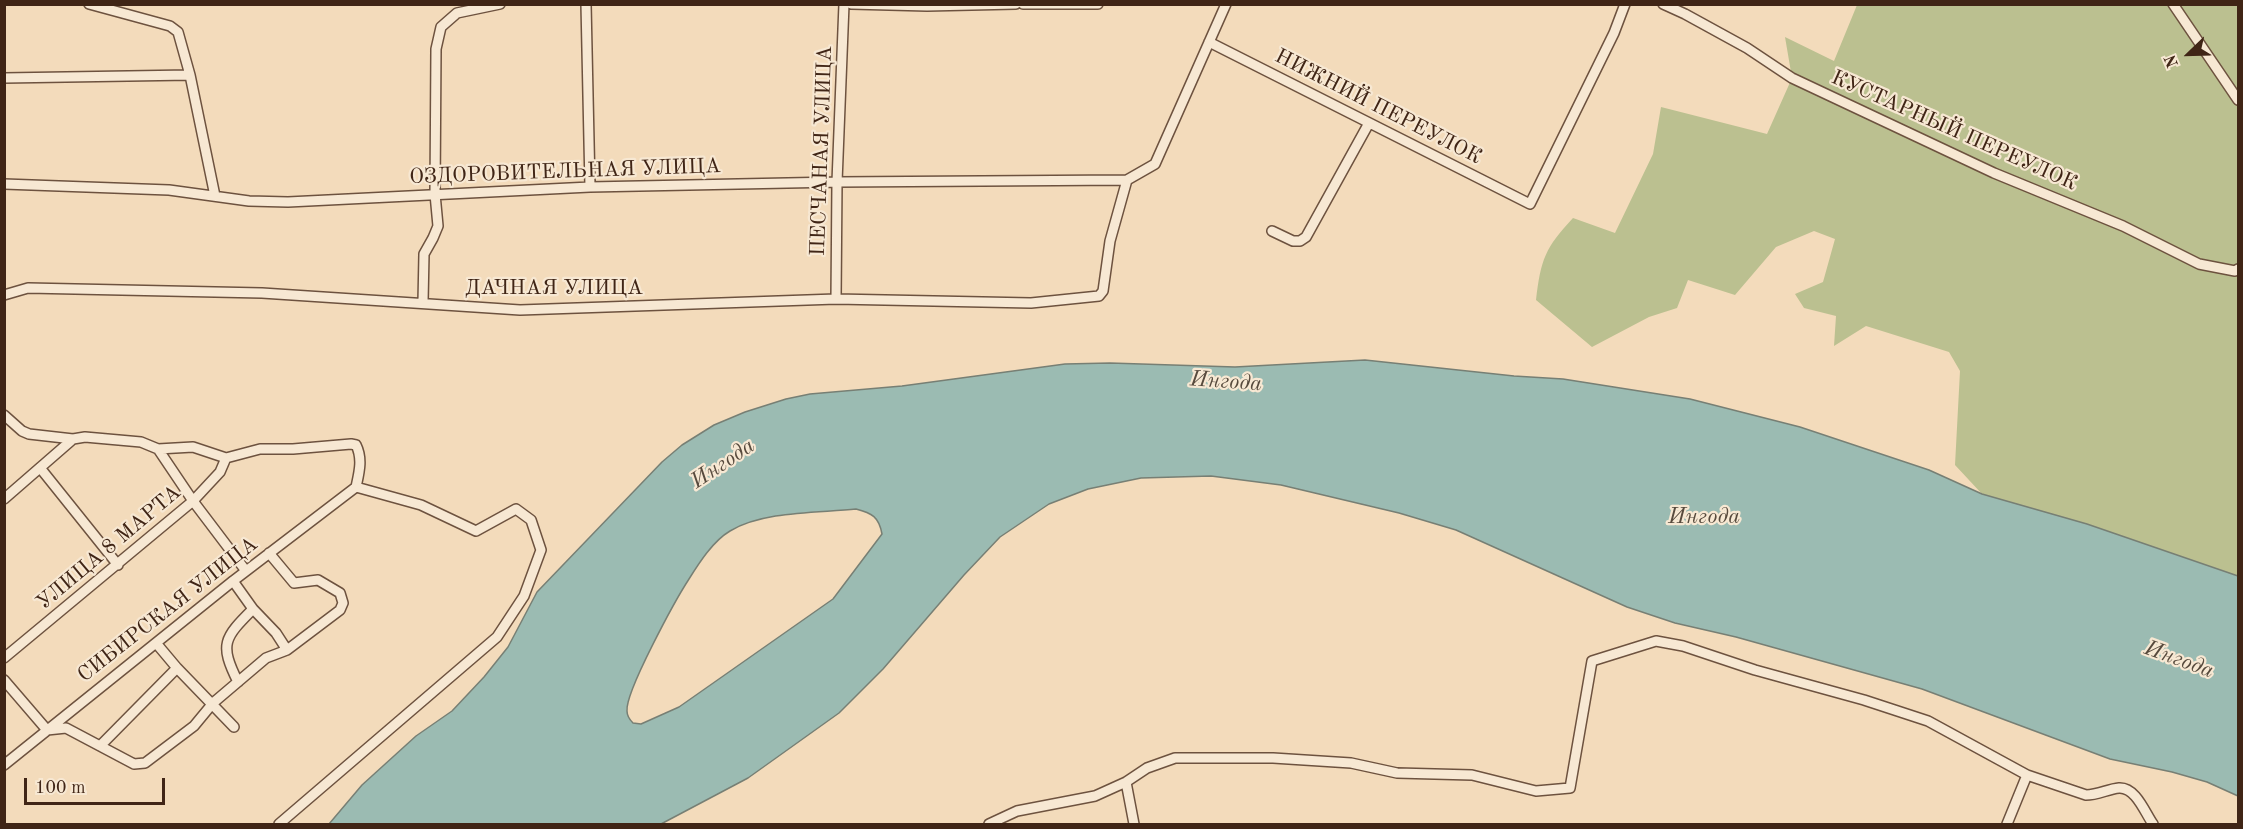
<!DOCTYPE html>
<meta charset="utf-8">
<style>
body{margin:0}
#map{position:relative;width:2243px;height:829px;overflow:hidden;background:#f3dbbb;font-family:"Old Standard TT",serif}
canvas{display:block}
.frame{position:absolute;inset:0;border:6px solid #402516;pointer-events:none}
.north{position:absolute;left:2159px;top:24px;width:60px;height:60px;-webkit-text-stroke:4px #f7e8d3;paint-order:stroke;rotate:247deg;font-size:16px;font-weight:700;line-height:24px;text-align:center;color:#402516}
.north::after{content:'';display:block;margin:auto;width:21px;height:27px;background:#402516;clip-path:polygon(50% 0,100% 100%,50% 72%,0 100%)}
.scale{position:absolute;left:24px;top:778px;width:141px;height:27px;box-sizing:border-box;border:3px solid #402516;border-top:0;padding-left:8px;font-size:18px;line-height:21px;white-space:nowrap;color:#402516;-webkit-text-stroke:4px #f7e8d3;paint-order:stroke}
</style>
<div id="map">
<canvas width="2243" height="829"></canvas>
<div class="frame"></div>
<div class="north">N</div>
<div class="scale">100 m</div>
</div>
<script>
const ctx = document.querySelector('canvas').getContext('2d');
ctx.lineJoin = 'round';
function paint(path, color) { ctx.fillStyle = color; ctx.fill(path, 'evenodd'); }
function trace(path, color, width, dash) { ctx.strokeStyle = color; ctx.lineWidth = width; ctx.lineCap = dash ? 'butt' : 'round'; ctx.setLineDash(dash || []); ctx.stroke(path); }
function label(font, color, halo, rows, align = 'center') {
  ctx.font = font + ' "Old Standard TT",serif'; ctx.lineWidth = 4.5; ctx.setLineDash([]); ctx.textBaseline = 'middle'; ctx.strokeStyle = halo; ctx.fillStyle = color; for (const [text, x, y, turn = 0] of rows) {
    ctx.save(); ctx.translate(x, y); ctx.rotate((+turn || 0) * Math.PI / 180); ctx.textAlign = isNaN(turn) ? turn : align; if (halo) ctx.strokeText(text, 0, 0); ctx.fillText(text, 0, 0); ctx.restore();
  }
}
paint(new Path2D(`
 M 1857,5 L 2238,5 L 2238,576 L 2087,524 L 1982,494 L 1955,465 L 1960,371 L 1949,352 L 1866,326 L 1834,346 L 1836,316 L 1804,308 L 1795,294 L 1823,282 L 1835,239 L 1814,231 L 1776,247 L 1735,295 L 1688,280 L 1677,308 L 1649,317 L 1592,347 L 1536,300 C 1541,259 1545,248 1573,218 L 1615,233 L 1653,154 L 1661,107 L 1767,134 L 1792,78 L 1785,37 L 1834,61 Z`), '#bbc090');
const water = new Path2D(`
 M 1365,360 L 1514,376 L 1563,379 L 1690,399 L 1800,427 L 1929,470 L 1982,494 L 2087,524 L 2238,576 L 2238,796 L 2207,782 L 2172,772 L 2110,759 L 1922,689 L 1736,637 L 1675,623 L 1627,607 L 1456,530 L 1399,513 L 1281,485 L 1211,476 L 1141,478 L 1088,489 L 1049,504 L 1000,537 L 964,575 L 883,669 L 839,713 L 748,778 L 661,824 L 329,824 L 362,785 L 416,736 L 452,711 L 484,677 L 508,647 L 537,592 L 662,462 L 682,445 L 714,425 L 745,412 L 786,399 L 810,394 L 902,386 L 1065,364 L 1110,363 L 1235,367 ZM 856,509 C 872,513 879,517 882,534 L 833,599 L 679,707 L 641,724 L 633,723 C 630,720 627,716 627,711 C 625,692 676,599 689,579 C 699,563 713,541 730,531 C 763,511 818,513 856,509 Z`);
paint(water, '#9bbbb2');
trace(water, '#777f74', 1.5);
const minor = new Path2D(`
 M 89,4 L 170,26 L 178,32 L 190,75 L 215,196
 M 586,4 L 590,187
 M 851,4 L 927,6 L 1016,4
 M 1023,4 L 1098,4
 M 1663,4 L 1685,14 L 1747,48 L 1792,78 L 1994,173 L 2123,226 L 2199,264 L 2235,271 L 2238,269
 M 2173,4 L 2238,100
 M 1209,42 L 1530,204 L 1614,33 L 1625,4
 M 4,78 L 190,75
 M 4,184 L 169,190 L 249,201 L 288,202 L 590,187 L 837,182 L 1127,180
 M 1272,231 L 1293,241 L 1300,241 L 1306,237 L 1369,123
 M 4,295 L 28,288 L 262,293 L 520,310 L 836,299 L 1031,303 L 1099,296 L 1103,291 L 1110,241 L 1127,180 L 1155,164 L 1226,4
 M 836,299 L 837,182 L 844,4
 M 423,302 L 424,254 L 433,238 L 438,226 L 435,194 L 436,49 L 441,27 L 457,13 L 500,4
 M 4,415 L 22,431 L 29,434 L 73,439 L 85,437 L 141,442 L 158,449 L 193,501 L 246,571
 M 158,449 L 193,447 L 226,458 L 260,449 L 293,449 L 351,444 L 356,445 C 363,459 359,473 356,487 L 421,505 L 476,531 L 516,509 L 531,520 L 541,550 L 524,596 L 497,637 L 279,824
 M 41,469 L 118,565
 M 4,499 L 73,439
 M 233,581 L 253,609 L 276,633 L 287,650
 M 156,643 L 177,668 L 234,727
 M 4,658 L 193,501 L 220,472 L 226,458
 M 4,680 L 47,730 L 66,728 L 134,764 L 145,763 L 194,726 L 213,703 L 266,658 L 287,650 L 340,610 L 343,603 L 340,593 L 318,580 L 294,583 L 269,553
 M 238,682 C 219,644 224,638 253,609
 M 100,746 L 177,668
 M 4,765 L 233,581 L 356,487
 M 1126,782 L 1134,824
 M 989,824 L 1017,811 L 1095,796 L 1126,782 L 1147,768 L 1175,758 L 1273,758 L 1351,763 L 1397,773 L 1472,775 L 1536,791 L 1570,788 L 1592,661 L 1656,641 L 1683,646 L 1755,670 L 1864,700 L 1928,721 L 2027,775 L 2086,795 C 2098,795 2108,789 2119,788 C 2136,787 2145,813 2153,824
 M 2007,824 L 2027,775`);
trace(minor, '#6d523f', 12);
trace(minor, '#f7e8d3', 9);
label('21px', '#402516', '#f7e8d3', [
 ["НИЖНИЙ ПЕРЕУЛОК",1378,107,27],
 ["КУСТАРНЫЙ ПЕРЕУЛОК",1954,131,24],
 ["ПЕСЧАНАЯ УЛИЦА",822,151,-88],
 ["ОЗДОРОВИТЕЛЬНАЯ УЛИЦА",565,172,-2],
 ["ДАЧНАЯ УЛИЦА",554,288],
 ["УЛИЦА 8 МАРТА",109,548,-40],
 ["СИБИРСКАЯ УЛИЦА",168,610,-38]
]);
label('italic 22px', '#574a3d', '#f7e8d3', [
 ["Ингода",1226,382,4],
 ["Ингода",723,464,-34],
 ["Ингода",1704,517],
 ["Ингода",2179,660,20]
]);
</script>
